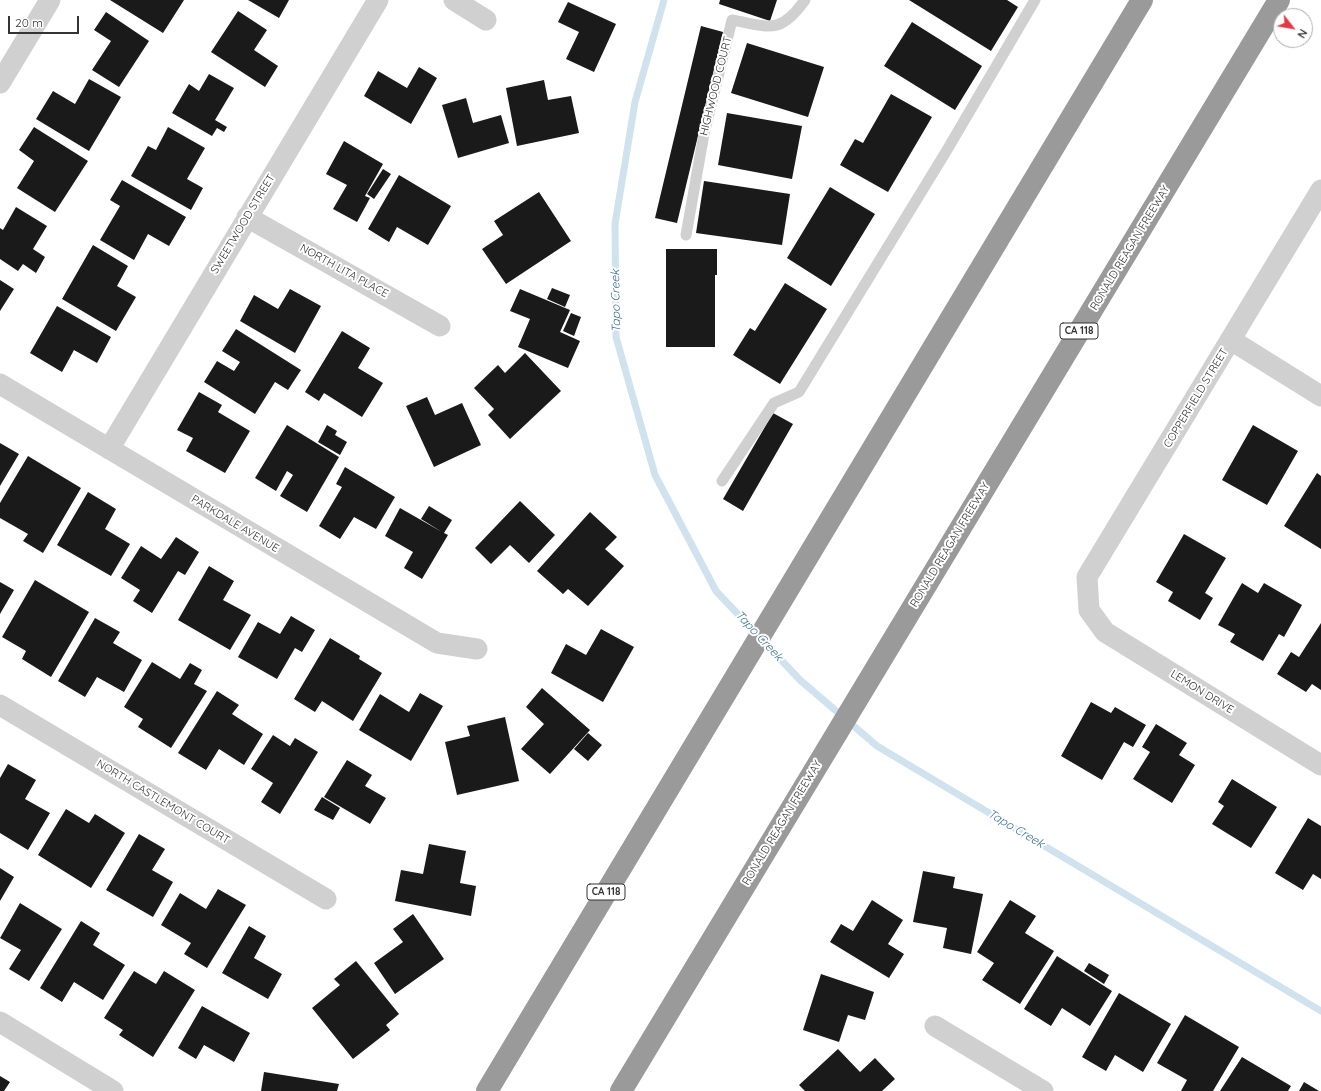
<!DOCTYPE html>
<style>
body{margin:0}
#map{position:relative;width:1321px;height:1091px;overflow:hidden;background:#fff;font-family:Quicksand,sans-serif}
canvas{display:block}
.north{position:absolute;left:1273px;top:8px;width:40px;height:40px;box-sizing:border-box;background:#fff;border:1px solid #adadad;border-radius:50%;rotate:121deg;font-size:11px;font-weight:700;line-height:16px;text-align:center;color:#333}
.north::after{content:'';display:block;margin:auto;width:14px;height:18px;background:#e63946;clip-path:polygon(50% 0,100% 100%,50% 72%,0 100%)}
.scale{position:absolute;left:8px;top:16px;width:71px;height:18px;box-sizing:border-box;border:2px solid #333;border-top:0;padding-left:5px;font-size:12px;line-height:14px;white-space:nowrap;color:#333;-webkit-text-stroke:3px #fff;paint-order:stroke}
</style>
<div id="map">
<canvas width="1321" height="1091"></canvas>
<div class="north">N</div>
<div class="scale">20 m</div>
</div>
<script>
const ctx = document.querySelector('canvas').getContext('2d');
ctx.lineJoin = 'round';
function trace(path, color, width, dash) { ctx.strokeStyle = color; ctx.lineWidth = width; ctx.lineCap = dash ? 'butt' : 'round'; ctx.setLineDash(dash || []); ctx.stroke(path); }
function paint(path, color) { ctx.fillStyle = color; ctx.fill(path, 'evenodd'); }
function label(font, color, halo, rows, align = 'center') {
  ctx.font = font + ' Quicksand,sans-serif'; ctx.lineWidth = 4; ctx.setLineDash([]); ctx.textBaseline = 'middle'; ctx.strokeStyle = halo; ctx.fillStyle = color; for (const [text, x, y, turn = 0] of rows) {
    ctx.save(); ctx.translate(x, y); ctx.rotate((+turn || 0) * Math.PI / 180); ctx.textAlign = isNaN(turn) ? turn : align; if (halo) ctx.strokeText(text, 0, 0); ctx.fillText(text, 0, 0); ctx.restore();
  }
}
trace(new Path2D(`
 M 664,0 L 635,102 L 615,224 L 616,337 L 655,475 L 716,591 L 800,680 L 877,746 L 1321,1011`), '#cfe2ee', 7);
paint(new Path2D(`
 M 110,0 L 184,0 L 163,33 Z
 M 248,0 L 289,0 L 279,18 Z
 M 720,0 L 777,0 L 770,21 L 719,4 Z
 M 909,0 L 1007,0 L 1018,7 L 991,51 Z
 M 568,2 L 616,24 L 594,72 L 566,59 L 579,32 L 558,22 Z
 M 238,11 L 267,30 L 254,50 L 278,66 L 265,87 L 211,52 Z
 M 106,12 L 149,41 L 119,87 L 92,70 L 111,41 L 94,30 Z
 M 912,22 L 982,66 L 955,110 L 884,66 Z
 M 701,26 L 723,32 L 677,223 L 655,218 Z
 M 747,43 L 824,67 L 808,117 L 731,93 Z
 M 419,67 L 437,78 L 411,124 L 364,96 L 378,71 L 407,88 Z
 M 209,74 L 234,88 L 215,120 L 227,127 L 224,132 L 217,128 L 212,136 L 172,113 L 189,84 L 199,91 Z
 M 89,79 L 121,97 L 89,151 L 36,119 L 53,91 L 75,104 Z
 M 544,80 L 548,100 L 571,96 L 579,133 L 517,146 L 506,88 Z
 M 891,94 L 932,117 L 888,192 L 840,165 L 855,139 L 863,143 Z
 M 466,98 L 473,123 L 501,115 L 509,143 L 458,158 L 442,105 Z
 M 727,113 L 802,126 L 792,179 L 718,165 Z
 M 34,127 L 88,161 L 55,212 L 17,188 L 34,161 L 19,150 Z
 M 168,127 L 205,148 L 187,179 L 203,188 L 191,210 L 131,176 L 148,146 L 156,150 Z
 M 344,141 L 383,164 L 365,196 L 370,198 L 357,222 L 333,209 L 347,185 L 326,174 Z
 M 383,169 L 391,174 L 374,199 L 367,194 Z
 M 399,175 L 451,206 L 428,245 L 397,227 L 389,242 L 368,229 Z
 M 122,180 L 186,217 L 169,246 L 148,234 L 134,260 L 100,240 L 120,206 L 110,200 Z
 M 704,181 L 790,194 L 782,245 L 696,233 Z
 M 830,187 L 875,214 L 831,286 L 787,258 Z
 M 539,192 L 571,241 L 506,284 L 482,249 L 503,235 L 494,221 Z
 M 16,207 L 47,226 L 33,249 L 45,257 L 36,273 L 23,264 L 18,271 L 0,259 L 0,228 L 3,230 Z
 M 93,245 L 128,266 L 117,286 L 136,297 L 116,331 L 62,299 Z
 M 666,249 L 717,249 L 717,275 L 715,275 L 715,347 L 666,347 Z
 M 0,280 L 14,289 L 0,311 Z
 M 785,283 L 827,309 L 780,384 L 733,355 L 750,328 L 755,331 Z
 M 552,288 L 570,295 L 565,307 L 547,299 Z
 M 290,289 L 321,306 L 295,353 L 240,321 L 254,295 L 278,309 Z
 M 520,289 L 570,310 L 560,332 L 580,341 L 568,368 L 518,347 L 530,319 L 510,311 Z
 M 57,306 L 111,337 L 97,363 L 74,350 L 62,372 L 30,353 Z
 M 571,313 L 581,317 L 574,336 L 563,331 Z
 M 236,329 L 301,370 L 288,390 L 275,382 L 255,414 L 204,382 L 217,361 L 234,371 L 240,362 L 222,351 Z
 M 342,331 L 370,348 L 358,368 L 383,383 L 362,417 L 324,393 L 319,401 L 305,392 Z
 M 525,353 L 561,391 L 510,439 L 488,415 L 494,409 L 474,388 L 498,365 L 505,373 Z
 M 199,392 L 222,405 L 218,412 L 250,431 L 225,473 L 186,451 L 193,438 L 177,430 Z
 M 427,397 L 435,415 L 462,403 L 481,445 L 434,467 L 406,406 Z
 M 773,413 L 793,424 L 743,511 L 723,499 Z
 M 287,425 L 339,457 L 307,512 L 280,496 L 293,475 L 287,471 L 276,491 L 255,478 Z
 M 327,425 L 337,431 L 335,435 L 347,442 L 340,455 L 318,442 Z
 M 1253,425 L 1298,451 L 1267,505 L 1222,480 Z
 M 0,443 L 19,454 L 0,486 Z
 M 28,456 L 81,488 L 43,553 L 23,541 L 28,534 L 0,518 L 0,503 Z
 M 345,467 L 395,497 L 376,529 L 354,517 L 340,539 L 319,526 L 342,487 L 336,484 Z
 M 1317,473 L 1321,476 L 1321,549 L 1284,526 Z
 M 88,492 L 116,509 L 105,529 L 130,544 L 111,576 L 57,545 Z
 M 520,501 L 555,535 L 529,563 L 510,545 L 491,564 L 475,548 Z
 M 429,506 L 452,520 L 444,533 L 448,535 L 422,579 L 404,568 L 413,552 L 385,536 L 400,508 L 442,532 L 421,519 Z
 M 590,512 L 617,537 L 605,549 L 624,566 L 588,606 L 568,589 L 563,594 L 537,571 Z
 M 1184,534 L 1226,558 L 1205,593 L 1213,598 L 1200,620 L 1168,601 L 1173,592 L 1156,582 Z
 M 176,537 L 199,552 L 185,575 L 178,571 L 152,613 L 133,601 L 140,590 L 121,578 L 141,546 L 161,559 Z
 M 209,566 L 234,581 L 223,600 L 251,615 L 230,650 L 178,620 Z
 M 35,580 L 89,612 L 51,677 L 22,659 L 26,651 L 2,637 Z
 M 0,582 L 14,590 L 0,614 Z
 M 1242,583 L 1258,593 L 1264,583 L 1302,605 L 1284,637 L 1279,634 L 1263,661 L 1230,642 L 1235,634 L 1218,625 Z
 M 291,616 L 315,630 L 302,652 L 295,648 L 277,679 L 238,657 L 258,622 L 280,634 Z
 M 95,618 L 120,632 L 113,643 L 142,660 L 124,692 L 97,677 L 85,697 L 58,681 Z
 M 1321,623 L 1321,690 L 1312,684 L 1306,692 L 1277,674 L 1291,652 L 1299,657 Z
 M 601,629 L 634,647 L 603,702 L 551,673 L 566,644 L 586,655 Z
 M 330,638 L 360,656 L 359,659 L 382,673 L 353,721 L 322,701 L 315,712 L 294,699 Z
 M 152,662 L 180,679 L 190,663 L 202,670 L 194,684 L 207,691 L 171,748 L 138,727 L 143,719 L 124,707 Z
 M 542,688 L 590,730 L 550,774 L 521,749 L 544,724 L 526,707 Z
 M 217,691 L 239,705 L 232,714 L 263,734 L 244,765 L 219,749 L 206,770 L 178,753 Z
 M 420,693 L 443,706 L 411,761 L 359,730 L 380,694 L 409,712 Z
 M 1091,702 L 1111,713 L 1115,707 L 1146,725 L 1133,747 L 1124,742 L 1102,780 L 1061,756 Z
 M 505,717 L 519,781 L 457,795 L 445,742 L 470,736 L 467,726 Z
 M 1156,724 L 1187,743 L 1179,755 L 1195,765 L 1172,803 L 1133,779 L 1150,752 L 1142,747 Z
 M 588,733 L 602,745 L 588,761 L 574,749 Z
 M 273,735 L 290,746 L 295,738 L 318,752 L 280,814 L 261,802 L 273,783 L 251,769 Z
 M 347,760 L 372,775 L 365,786 L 386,798 L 370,824 L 324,797 Z
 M 8,764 L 36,780 L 25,799 L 50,813 L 28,850 L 0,833 L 0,778 Z
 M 1232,779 L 1277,807 L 1251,848 L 1212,824 L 1224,806 L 1218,802 Z
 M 322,797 L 340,808 L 333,820 L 314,810 Z
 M 66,809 L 89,823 L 95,814 L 125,833 L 91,888 L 38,855 Z
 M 1308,818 L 1321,826 L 1321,879 L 1313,874 L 1303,890 L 1275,873 Z
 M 139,834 L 165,849 L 152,870 L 173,882 L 153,917 L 106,890 Z
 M 429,844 L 466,851 L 460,883 L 476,886 L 471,916 L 395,901 L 401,870 L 423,874 Z
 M 0,868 L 14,877 L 0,901 Z
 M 923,871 L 955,877 L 953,888 L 983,894 L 971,954 L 943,948 L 947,928 L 913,922 Z
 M 218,889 L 246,905 L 207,968 L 184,954 L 191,943 L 161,925 L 180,893 L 206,909 Z
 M 872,900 L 903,920 L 888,944 L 904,954 L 889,978 L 830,942 L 841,924 L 853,931 Z
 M 1010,900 L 1036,916 L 1025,933 L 1054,951 L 1020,1004 L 982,980 L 994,963 L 977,952 Z
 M 20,903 L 62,929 L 29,981 L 9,969 L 21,950 L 0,938 Z
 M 413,914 L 444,959 L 395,994 L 374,963 L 403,942 L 393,929 Z
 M 81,921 L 100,933 L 93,945 L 125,965 L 103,1000 L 74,982 L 62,1002 L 40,988 Z
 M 249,926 L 266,936 L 254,958 L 282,974 L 268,999 L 222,973 Z
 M 1057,956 L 1112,991 L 1090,1026 L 1062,1008 L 1051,1026 L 1024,1009 Z
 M 356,961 L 399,1014 L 386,1025 L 390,1030 L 353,1059 L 312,1008 L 340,985 L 334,979 Z
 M 1089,963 L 1109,975 L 1104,984 L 1084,971 Z
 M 134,971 L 156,984 L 164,971 L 195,990 L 153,1057 L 119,1035 L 123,1030 L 104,1018 Z
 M 821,974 L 874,992 L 865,1020 L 848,1015 L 839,1042 L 803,1030 Z
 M 1119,993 L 1171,1024 L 1143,1072 L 1115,1055 L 1106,1071 L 1082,1057 Z
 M 202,1006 L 250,1033 L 234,1062 L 204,1045 L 196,1059 L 178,1048 Z
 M 1185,1015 L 1239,1047 L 1213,1091 L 1181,1091 L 1187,1080 L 1157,1063 Z
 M 838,1049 L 860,1072 L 875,1058 L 895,1079 L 882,1091 L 805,1091 L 799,1085 Z
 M 1242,1057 L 1291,1086 L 1288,1091 L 1220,1091 Z
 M 264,1072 L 339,1084 L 337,1091 L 261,1091 Z
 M 0,1076 L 10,1082 L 4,1091 L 0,1091 Z
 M 1304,1082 L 1319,1091 L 1299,1091 Z`), '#1a1a1a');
trace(new Path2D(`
 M 686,235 L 704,134 L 732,20 C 770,27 780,35 805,0
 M 722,481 L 774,403 L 799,392 L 947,150 L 1035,0`), '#d0d0d0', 11);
trace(new Path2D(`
 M 454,0 L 486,20
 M 0,83 L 50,0
 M 1321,190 L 1087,577 L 1089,610 L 1105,632 L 1321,765
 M 247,217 L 440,326
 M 1231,340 L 1321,396
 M 0,384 L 437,643 L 477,649
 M 109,449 L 378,0
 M 0,705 L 326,899
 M 0,1022 L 113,1091
 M 935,1026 L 1043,1091`), '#d0d0d0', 21);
trace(new Path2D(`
 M 487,1091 L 1142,0
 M 621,1091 L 1279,0`), '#9a9a9a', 22);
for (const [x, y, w] of [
 [1079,331,38],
 [606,892,38]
]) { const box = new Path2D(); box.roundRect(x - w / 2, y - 8, w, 16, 3); ctx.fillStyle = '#fff'; ctx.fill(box); trace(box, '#333', 1); }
label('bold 10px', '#333', null, [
 ["CA 118",1079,331],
 ["CA 118",606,892]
]);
label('11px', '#333', '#fff', [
 ["HIGHWOOD COURT",716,86,-76],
 ["SWEETWOOD STREET",243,224,-59],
 ["RONALD REAGAN FREEWAY",1130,248,-59],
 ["NORTH LITA PLACE",344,271,29],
 ["COPPERFIELD STREET",1196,398,-59],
 ["PARKDALE AVENUE",235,524,31],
 ["RONALD REAGAN FREEWAY",950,545,-59],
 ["LEMON DRIVE",1202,692,32],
 ["NORTH CASTLEMONT COURT",163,802,31],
 ["RONALD REAGAN FREEWAY",782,823,-59]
]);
label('italic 12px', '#3f7597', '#fff', [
 ["Tapo Creek",616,301,-91],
 ["Tapo Creek",759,636,47],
 ["Tapo Creek",1016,829,31]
]);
</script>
